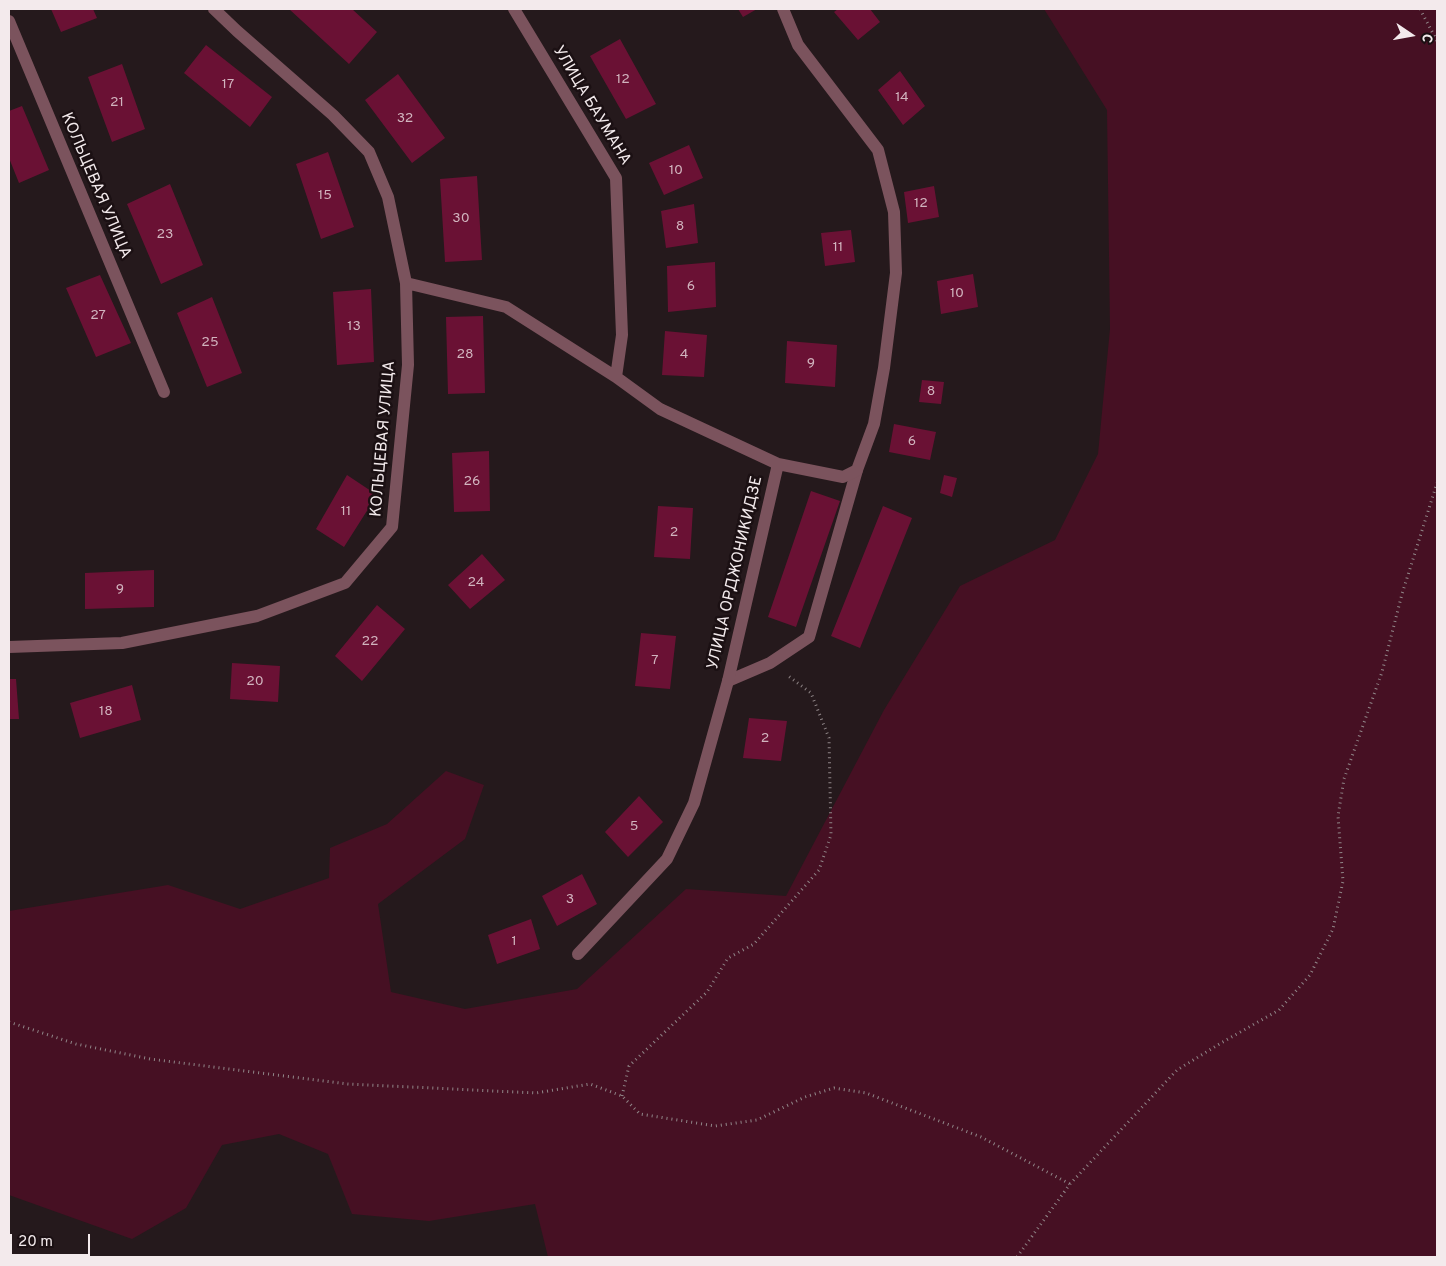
<!DOCTYPE html>
<meta charset="utf-8">
<style>
body{margin:0}
#map{position:relative;width:1446px;height:1266px;overflow:hidden;background:#25191c;font-family:Overpass,sans-serif}
canvas{display:block}
.frame{position:absolute;inset:0;border:10px solid #f3eaec;pointer-events:none}
.north{position:absolute;left:1386px;top:10px;width:50px;height:50px;-webkit-text-stroke:4px #1b1013;paint-order:stroke;rotate:102deg;font-size:14px;font-weight:700;line-height:20px;text-align:center;color:#f3eaec}
.north::after{content:'';display:block;margin:auto;width:18px;height:22px;background:#f3eaec;clip-path:polygon(50% 0,100% 100%,50% 72%,0 100%)}
.scale{position:absolute;left:10px;top:1234px;width:80px;height:22px;box-sizing:border-box;border:2px solid #f3eaec;border-top:0;padding-left:6px;font-size:15px;line-height:18px;white-space:nowrap;color:#f3eaec;-webkit-text-stroke:4px #1b1013;paint-order:stroke}
</style>
<div id="map">
<canvas width="1446" height="1266"></canvas>
<div class="frame"></div>
<div class="north">С</div>
<div class="scale">20 m</div>
</div>
<script>
const ctx = document.querySelector('canvas').getContext('2d');
ctx.lineJoin = 'round';
function paint(path, color) { ctx.fillStyle = color; ctx.fill(path, 'evenodd'); }
function trace(path, color, width, dash) { ctx.strokeStyle = color; ctx.lineWidth = width; ctx.lineCap = dash ? 'butt' : 'round'; ctx.setLineDash(dash || []); ctx.stroke(path); }
function label(font, color, halo, rows, align = 'center') {
  ctx.font = font + ' Overpass,sans-serif'; ctx.lineWidth = 5; ctx.setLineDash([]); ctx.textBaseline = 'middle'; ctx.strokeStyle = halo; ctx.fillStyle = color; for (const [text, x, y, turn = 0] of rows) {
    ctx.save(); ctx.translate(x, y); ctx.rotate((+turn || 0) * Math.PI / 180); ctx.textAlign = isNaN(turn) ? turn : align; if (halo) ctx.strokeText(text, 0, 0); ctx.fillText(text, 0, 0); ctx.restore();
  }
}
paint(new Path2D(`
 M 1044,9 L 1437,9 L 1437,1257 L 548,1257 L 535,1204 L 429,1221 L 352,1214 L 328,1154 L 279,1134 L 222,1145 L 186,1208 L 132,1239 L 9,1195 L 9,911 L 168,885 L 240,909 L 329,878 L 330,848 L 387,824 L 446,771 L 484,785 L 465,839 L 378,904 L 391,992 L 465,1009 L 577,989 L 686,889 L 786,896 L 884,710 L 960,586 L 1055,540 L 1098,454 L 1110,329 L 1107,110 Z`), '#461023');
paint(new Path2D(`
 M 51,9 L 93,9 L 97,18 L 61,32 Z
 M 289,9 L 352,9 L 377,32 L 349,64 Z
 M 738,9 L 757,9 L 743,17 Z
 M 838,9 L 870,9 L 880,22 L 858,40 L 834,12 Z
 M 620,39 L 656,104 L 626,119 L 590,56 Z
 M 206,45 L 272,97 L 250,127 L 184,73 Z
 M 122,64 L 145,129 L 112,142 L 88,77 Z
 M 900,71 L 925,106 L 903,125 L 878,90 Z
 M 398,74 L 445,138 L 412,163 L 365,100 Z
 M 22,106 L 49,170 L 19,183 L 9,158 L 9,111 Z
 M 689,145 L 703,178 L 664,195 L 649,163 Z
 M 328,152 L 354,227 L 321,239 L 296,164 Z
 M 477,176 L 482,260 L 445,262 L 440,179 Z
 M 170,184 L 203,265 L 161,284 L 127,204 Z
 M 934,186 L 939,217 L 908,223 L 904,192 Z
 M 694,204 L 698,243 L 666,248 L 661,211 Z
 M 851,230 L 855,262 L 825,266 L 821,233 Z
 M 715,262 L 716,307 L 668,312 L 667,266 Z
 M 973,274 L 978,307 L 941,314 L 937,281 Z
 M 100,275 L 131,343 L 96,357 L 66,288 Z
 M 371,289 L 374,362 L 337,365 L 333,292 Z
 M 212,297 L 242,373 L 207,387 L 177,313 Z
 M 483,316 L 485,393 L 448,394 L 446,317 Z
 M 665,331 L 707,335 L 704,377 L 662,375 Z
 M 787,341 L 837,345 L 835,387 L 785,383 Z
 M 922,380 L 944,382 L 941,404 L 919,402 Z
 M 894,424 L 936,432 L 930,460 L 889,452 Z
 M 489,451 L 490,511 L 454,512 L 452,453 Z
 M 347,475 L 377,495 L 344,547 L 316,529 Z
 M 944,475 L 957,478 L 952,497 L 940,493 Z
 M 811,491 L 840,501 L 796,627 L 768,617 Z
 M 658,506 L 693,508 L 690,559 L 654,557 Z
 M 883,506 L 912,518 L 860,648 L 831,636 Z
 M 482,554 L 505,580 L 470,609 L 448,585 Z
 M 154,570 L 154,607 L 85,609 L 85,573 Z
 M 377,605 L 405,629 L 362,681 L 335,656 Z
 M 641,633 L 676,636 L 670,689 L 635,686 Z
 M 232,663 L 280,666 L 278,702 L 230,699 Z
 M 9,679 L 16,679 L 19,719 L 9,719 Z
 M 132,685 L 141,720 L 80,738 L 70,703 Z
 M 749,718 L 787,721 L 781,761 L 743,758 Z
 M 639,796 L 663,822 L 628,857 L 605,832 Z
 M 582,874 L 597,904 L 557,926 L 542,896 Z
 M 531,919 L 540,949 L 497,964 L 488,935 Z`), '#6a1134');
trace(new Path2D(`
 M 1420,9 L 1437,41
 M 9,1022 L 76,1044 L 150,1059 L 348,1084 L 536,1093 L 590,1084 L 622,1096 L 640,1114 L 715,1126 L 757,1120 L 805,1097 L 834,1088 L 866,1093 L 981,1137 L 1070,1184
 M 622,1096 L 629,1066 L 707,992 L 728,958 L 754,944 L 819,870 L 831,835 L 829,738 L 811,693 L 787,675
 M 1017,1257 L 1070,1184 L 1177,1070 L 1221,1043 L 1279,1010 L 1310,975 L 1333,929 L 1343,881 L 1338,816 L 1344,779 L 1382,672 L 1402,594 L 1437,483`), '#918789', 3, [1, 4]);
trace(new Path2D(`
 M 728,681 L 770,663 L 809,637 L 857,470`), '#7b535d', 12);
trace(new Path2D(`
 M 514,9 L 616,178 L 622,335 L 616,377
 M 9,21 L 164,392
 M 406,283 L 506,307 L 616,377 L 660,409 L 778,464 L 843,477 L 857,470 L 874,424 L 884,368 L 896,273 L 894,212 L 878,150 L 798,45 L 783,9
 M 9,647 L 122,643 L 257,616 L 345,583 L 392,527 L 408,365 L 406,283 L 388,197 L 369,152 L 333,115 L 237,31 L 214,9
 M 578,954 L 667,859 L 694,803 L 728,681 L 778,464`), '#7b535d', 12);
label('14px', '#d1b4be', null, [
 ["12",623,80],
 ["17",228,85],
 ["14",902,98],
 ["21",117,103],
 ["32",405,119],
 ["10",676,171],
 ["15",325,196],
 ["12",921,204],
 ["30",461,219],
 ["8",680,227],
 ["23",165,235],
 ["11",838,248],
 ["6",691,287],
 ["10",957,294],
 ["27",98,316],
 ["13",354,327],
 ["25",210,343],
 ["28",465,355],
 ["4",684,355],
 ["9",811,364],
 ["8",931,392],
 ["6",912,442],
 ["26",472,482],
 ["11",346,512],
 ["2",674,533],
 ["24",476,583],
 ["9",120,590],
 ["22",370,642],
 ["7",655,661],
 ["20",255,682],
 ["18",106,712],
 ["2",765,739],
 ["5",634,827],
 ["3",570,900],
 ["1",514,942]
]);
label('16px', '#f3eaec', '#1b1013', [
 ["УЛИЦА БАУМАНА",591,106,59],
 ["КОЛЬЦЕВАЯ УЛИЦА",95,186,67],
 ["КОЛЬЦЕВАЯ УЛИЦА",384,439,-85],
 ["УЛИЦА ОРДЖОНИКИДЗЕ",736,573,-77]
]);
</script>
